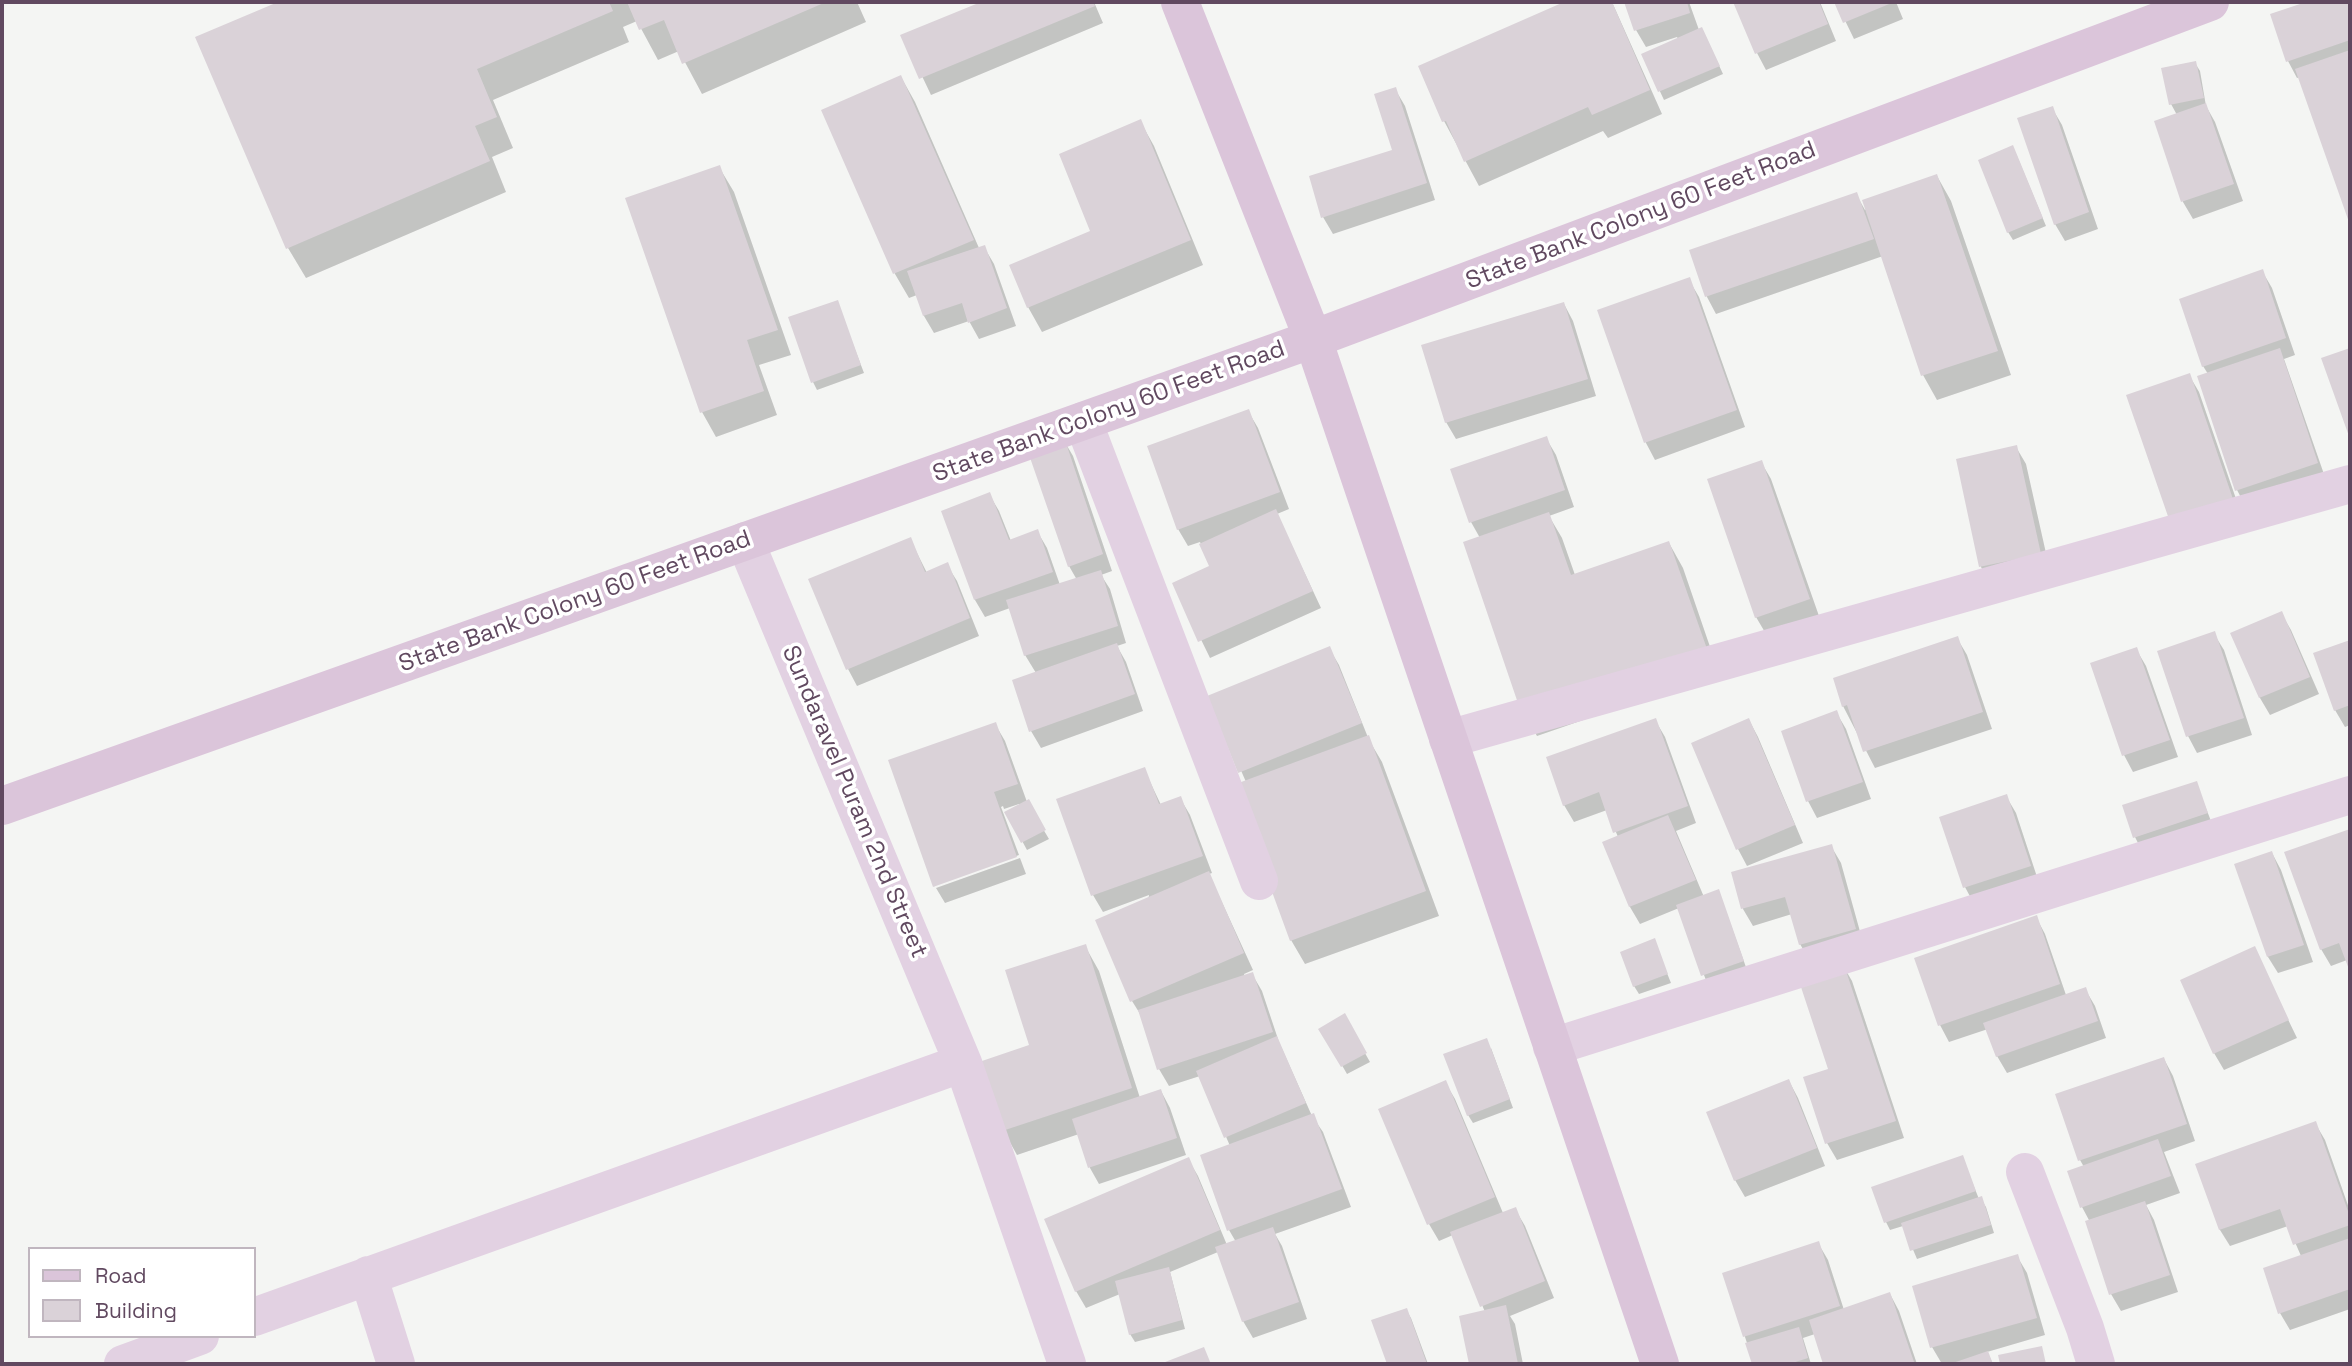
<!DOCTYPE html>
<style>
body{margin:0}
#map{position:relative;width:2352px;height:1366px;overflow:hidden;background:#f4f5f3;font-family:"Space Grotesk",sans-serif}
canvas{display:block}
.frame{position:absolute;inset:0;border:4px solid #614960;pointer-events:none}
.legend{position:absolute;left:28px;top:1247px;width:228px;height:91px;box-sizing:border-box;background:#fff;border:2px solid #c0b6bf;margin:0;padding:9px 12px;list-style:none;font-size:21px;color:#614960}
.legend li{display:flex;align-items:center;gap:14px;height:35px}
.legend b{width:35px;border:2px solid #c0b6bf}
</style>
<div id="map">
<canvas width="2352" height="1366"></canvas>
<div class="frame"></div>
<ul class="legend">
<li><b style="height:9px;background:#dbc5da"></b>Road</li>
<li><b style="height:19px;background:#dad2d8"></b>Building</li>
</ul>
</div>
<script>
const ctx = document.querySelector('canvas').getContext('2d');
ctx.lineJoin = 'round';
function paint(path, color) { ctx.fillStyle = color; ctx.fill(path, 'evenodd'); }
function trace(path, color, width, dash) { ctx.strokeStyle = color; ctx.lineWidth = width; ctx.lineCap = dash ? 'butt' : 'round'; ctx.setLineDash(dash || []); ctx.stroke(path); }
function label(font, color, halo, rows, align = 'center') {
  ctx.font = font + ' "Space Grotesk",sans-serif'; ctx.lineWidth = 7; ctx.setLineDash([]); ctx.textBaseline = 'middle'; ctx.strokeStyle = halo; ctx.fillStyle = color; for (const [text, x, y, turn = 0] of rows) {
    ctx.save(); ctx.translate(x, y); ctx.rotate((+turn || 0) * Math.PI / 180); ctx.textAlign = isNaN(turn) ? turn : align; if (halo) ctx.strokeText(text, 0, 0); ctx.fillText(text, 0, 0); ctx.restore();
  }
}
paint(new Path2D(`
 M 282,2 L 857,2 L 866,22 L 702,94 L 679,51 L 658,60 L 637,21 L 623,27 L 629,42 L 493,100 L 513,148 L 492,157 L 506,192 L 306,278 L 288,248 L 197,38 Z
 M 986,2 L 1094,2 L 1103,23 L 931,95 L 903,36 Z
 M 1569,2 L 1612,2 L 1662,114 L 1608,138 L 1603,131 L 1479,186 L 1444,121 L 1420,67 Z
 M 1626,2 L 1689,2 L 1699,30 L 1706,37 L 1723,74 L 1664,100 L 1643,55 L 1678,39 L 1677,37 L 1646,47 L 1636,30 Z
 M 1735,2 L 1820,2 L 1836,41 L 1766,70 L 1757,53 Z
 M 1836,2 L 1896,2 L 1903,19 L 1854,39 Z
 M 2311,2 L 2349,2 L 2350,4 L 2350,221 L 2300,77 L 2297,78 L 2288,61 L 2272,15 Z
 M 2195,63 L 2200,71 L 2206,106 L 2215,122 L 2243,201 L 2193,219 L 2183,202 L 2156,122 L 2177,115 L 2171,104 Z
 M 901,77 L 915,102 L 979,248 L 984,247 L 994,264 L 1016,326 L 979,339 L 969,321 L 934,333 L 924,316 L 917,295 L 909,298 L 895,274 L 823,111 Z
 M 1395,89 L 1405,106 L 1435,200 L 1333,234 L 1323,217 L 1394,151 Z
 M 2052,108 L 2062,125 L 2098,229 L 2065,241 L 2055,224 Z
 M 1140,121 L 1154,146 L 1203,265 L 1042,332 L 1028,307 L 1093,232 Z
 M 2017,156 L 2046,226 L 2013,240 L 2008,232 Z
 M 719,167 L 734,192 L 791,355 L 759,365 L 777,415 L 716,437 L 702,412 Z
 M 1937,176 L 1951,201 L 2011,375 L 1937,400 L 1923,375 L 1883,256 L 1716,314 L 1707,297 L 1691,251 L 1856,194 L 1865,210 Z
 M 2262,271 L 2272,288 L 2295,355 L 2284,359 L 2326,480 L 2246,507 L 2237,490 L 2208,374 L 2203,366 Z
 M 1689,280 L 1699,297 L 1745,427 L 1655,460 L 1646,443 L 1599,311 Z
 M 837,302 L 864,373 L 817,390 L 813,382 Z
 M 1564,304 L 1573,321 L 1596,396 L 1456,439 L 1446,422 Z
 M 2189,375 L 2199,392 L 2243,519 L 2128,397 Z
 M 1248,411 L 1258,428 L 1289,509 L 1277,514 L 1321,608 L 1210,658 L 1174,584 L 1211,567 L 1200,542 L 1188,546 L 1178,529 Z
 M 1546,438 L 1556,455 L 1574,507 L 1549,516 L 1562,538 L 1575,575 L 1669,543 L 1683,568 L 1719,673 L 1537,736 L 1523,712 L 1480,538 L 1471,522 Z
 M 1063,439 L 1073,456 L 1112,571 L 1101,575 L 1110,589 L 1126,643 L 1117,646 L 1126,662 L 1143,711 L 1041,748 L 1031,731 L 1036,673 L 1025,655 L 1010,608 L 985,617 L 975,600 L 944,512 L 989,494 L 999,511 L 1011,541 L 1037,531 L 1047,548 L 1060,585 L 1077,580 L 1069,566 Z
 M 2016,447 L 2026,464 L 2050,571 L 1991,584 L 1981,567 L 1958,460 Z
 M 1761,462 L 1771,479 L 1819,616 L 1766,634 L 1756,617 Z
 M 910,539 L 927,573 L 947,565 L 957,581 L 979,636 L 857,686 L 848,669 Z
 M 2281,613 L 2291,630 L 2319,694 L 2270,715 L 2260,698 L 2233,634 Z
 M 2214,634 L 2224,650 L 2252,735 L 2197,753 L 2188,736 Z
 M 1957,638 L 1967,655 L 1992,729 L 1875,768 L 1843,706 Z
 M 2350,642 L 2350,725 L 2345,727 L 2335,710 L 2316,654 Z
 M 1329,648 L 1339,665 L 1369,740 L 1382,762 L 1439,916 L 1305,964 L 1291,940 L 1246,782 L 1209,697 Z
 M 2136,649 L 2146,666 L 2178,757 L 2133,772 L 2124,755 Z
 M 1836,712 L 1846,729 L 1871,799 L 1817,818 L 1808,801 Z
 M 1655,720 L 1665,737 L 1696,823 L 1676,831 L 1704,897 L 1722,900 L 1747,970 L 1707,983 L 1679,908 L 1640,924 L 1630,907 L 1604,843 L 1618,837 L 1607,810 L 1574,822 L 1564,805 Z
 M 1749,720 L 1758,737 L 1803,843 L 1747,866 L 1738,849 Z
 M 995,724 L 1005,741 L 1027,802 L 1049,839 L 1027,850 L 1007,813 L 1020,806 L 1019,804 L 1004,809 L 1003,806 L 1001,807 L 1019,855 L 935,885 L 935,887 L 890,761 Z
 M 1144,769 L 1161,805 L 1180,798 L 1190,815 L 1212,873 L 1209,874 L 1253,970 L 1244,974 L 1245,977 L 1252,974 L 1262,991 L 1279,1042 L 1312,1116 L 1323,1132 L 1351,1207 L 1275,1234 L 1282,1246 L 1307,1319 L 1253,1338 L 1243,1321 L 1218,1252 L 1170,1272 L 1185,1329 L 1135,1342 L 1130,1334 L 1120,1294 L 1086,1308 L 1076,1291 L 1188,1159 L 1198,1176 L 1227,1245 L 1236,1242 L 1229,1230 L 1230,1146 L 1200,1076 L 1169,1086 L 1159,1069 L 1142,1017 L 1132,1001 L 1149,895 L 1103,912 L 1093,895 Z
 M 2196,783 L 2211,821 L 2139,845 L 2135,837 Z
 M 2006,796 L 2016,813 L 2039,883 L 1974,904 L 1965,887 Z
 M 2350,830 L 2350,968 L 2347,960 L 2331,966 L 2321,949 L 2286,853 Z
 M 1831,846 L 1841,863 L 1864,946 L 1810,961 L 1800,944 L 1792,914 L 1753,926 L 1743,909 L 1733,873 Z
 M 2272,853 L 2281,870 L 2313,962 L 2278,973 L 2268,957 Z
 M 1020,858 L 1026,874 L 945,903 L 936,888 Z
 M 2036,917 L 2045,934 L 2066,995 L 2085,989 L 2095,1006 L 2106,1038 L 2007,1073 L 1997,1056 L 1988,1029 L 1949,1042 L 1940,1025 Z
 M 1654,941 L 1671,983 L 1639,994 L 1634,986 Z
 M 1085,946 L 1099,971 L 1140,1098 L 1161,1091 L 1170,1108 L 1186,1155 L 1099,1184 L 1090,1168 L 1079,1134 L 1017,1155 L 1003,1130 Z
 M 2254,949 L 2297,1038 L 2224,1070 L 2214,1053 Z
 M 1842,964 L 1852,981 L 1904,1138 L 1837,1160 L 1827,1143 Z
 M 1344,1016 L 1370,1062 L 1347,1074 L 1321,1029 Z
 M 1491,1048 L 1513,1108 L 1473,1123 L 1468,1115 Z
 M 2164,1059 L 2173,1076 L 2195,1141 L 2164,1152 L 2180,1193 L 2146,1205 L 2154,1220 L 2178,1292 L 2121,1311 L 2111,1294 L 2090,1222 L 2082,1207 L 2084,1167 L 2080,1160 Z
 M 1789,1081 L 1798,1098 L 1825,1166 L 1745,1197 L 1735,1180 Z
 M 1445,1082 L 1455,1099 L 1503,1213 L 1515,1209 L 1525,1226 L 1554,1298 L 1510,1316 L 1515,1324 L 1523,1364 L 1471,1364 L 1461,1318 L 1485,1312 L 1453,1235 L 1439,1241 L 1429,1224 L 1380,1110 Z
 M 2315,1123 L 2325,1140 L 2350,1211 L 2350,1309 L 2290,1330 L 2280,1313 L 2301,1256 L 2288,1226 L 2230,1246 L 2220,1230 L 2197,1165 Z
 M 1962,1157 L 1979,1199 L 1981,1199 L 1986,1207 L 1994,1233 L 1917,1259 L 1903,1226 L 1890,1230 L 1886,1222 Z
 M 1818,1243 L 1828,1260 L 1844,1310 L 1890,1294 L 1899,1311 L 1917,1364 L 1825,1364 L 1815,1334 L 1803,1338 L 1811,1364 L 1754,1364 L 1724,1274 Z
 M 2017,1256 L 2027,1273 L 2045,1335 L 1987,1352 L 1993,1364 L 1951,1364 L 1951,1362 L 1942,1364 L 1932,1347 L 1914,1287 Z
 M 1406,1310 L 1411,1318 L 1428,1364 L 1388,1364 L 1374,1321 Z`), '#0003');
paint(new Path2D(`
 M 278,2 L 609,2 L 613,11 L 477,69 L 497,117 L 475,126 L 490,161 L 286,249 L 195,37 Z
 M 627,2 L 826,2 L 682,64 L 664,20 L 639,30 Z
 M 981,2 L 1093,2 L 1095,6 L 919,79 L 900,35 Z
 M 1564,2 L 1612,2 L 1650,90 L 1592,115 L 1588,107 L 1464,162 L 1446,121 L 1442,122 L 1418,66 Z
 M 1624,2 L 1687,2 L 1690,13 L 1634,31 Z
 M 1733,2 L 1819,2 L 1828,24 L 1755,54 Z
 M 1834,2 L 1894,2 L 1843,23 Z
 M 2306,2 L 2348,2 L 2350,9 L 2350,40 L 2286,62 L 2270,14 Z
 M 1702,27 L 1720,66 L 1658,92 L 1641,54 Z
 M 2350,50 L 2350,225 L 2295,69 Z
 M 2196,61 L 2204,98 L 2169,105 L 2161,68 Z
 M 901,75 L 974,240 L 893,274 L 821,110 Z
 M 1396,87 L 1427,183 L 1321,218 L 1309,176 L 1392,150 L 1374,94 Z
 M 2206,103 L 2234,184 L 2181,202 L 2154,121 Z
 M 2053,106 L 2089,212 L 2054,225 L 2017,118 Z
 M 1141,119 L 1191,240 L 1027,308 L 1009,265 L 1090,231 L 1059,154 Z
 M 2013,145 L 2043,218 L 2007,233 L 1978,160 Z
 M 720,165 L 778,330 L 747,340 L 764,391 L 700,413 L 625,198 Z
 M 1937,174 L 1998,351 L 1921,376 L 1862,200 Z
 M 1857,192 L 1874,239 L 1705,297 L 1689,250 Z
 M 985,245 L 1007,308 L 968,323 L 962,303 L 923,316 L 907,271 Z
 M 2263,269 L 2286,338 L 2202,367 L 2179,299 Z
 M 1690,277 L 1737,410 L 1644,443 L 1597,310 Z
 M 838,300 L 861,365 L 811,383 L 788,317 Z
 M 1564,302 L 1588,379 L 1445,423 L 1421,345 Z
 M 2280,348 L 2318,463 L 2235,491 L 2197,376 Z
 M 2350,348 L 2350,439 L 2321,358 Z
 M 2190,373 L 2234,502 L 2171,525 L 2126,395 Z
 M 1249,409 L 1280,492 L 1177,530 L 1147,446 Z
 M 1547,436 L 1565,490 L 1469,523 L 1450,469 Z
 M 1064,437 L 1103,554 L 1068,567 L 1027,449 Z
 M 2017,445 L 2041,554 L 1979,567 L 1956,459 Z
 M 1762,460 L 1810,599 L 1755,618 L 1707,479 Z
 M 990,492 L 1009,540 L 1038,529 L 1053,572 L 974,600 L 941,511 Z
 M 1276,509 L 1313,591 L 1198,642 L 1172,583 L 1209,566 L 1199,544 Z
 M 1549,512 L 1571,575 L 1669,541 L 1707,649 L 1521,712 L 1463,542 Z
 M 911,537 L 925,572 L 948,562 L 970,618 L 846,670 L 808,579 Z
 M 1101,570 L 1118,626 L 1024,656 L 1006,600 Z
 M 2282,611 L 2310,677 L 2259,698 L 2230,633 Z
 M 2215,631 L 2244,718 L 2186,737 L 2157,651 Z
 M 1958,636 L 1983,712 L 1863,752 L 1847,705 L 1842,707 L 1833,678 Z
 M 2350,640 L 2350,705 L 2334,711 L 2313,653 Z
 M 1117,643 L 1135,694 L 1029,732 L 1012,680 Z
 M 1330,646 L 1362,723 L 1238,773 L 1207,696 Z
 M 2137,647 L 2170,740 L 2122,756 L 2090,663 Z
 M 1837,710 L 1863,782 L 1806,802 L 1781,731 Z
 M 1656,718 L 1688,806 L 1613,833 L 1599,792 L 1563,806 L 1546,757 Z
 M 1749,718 L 1795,825 L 1736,850 L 1691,743 Z
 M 996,722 L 1018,784 L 994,792 L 1017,857 L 933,887 L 888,760 Z
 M 1369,735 L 1426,891 L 1290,941 L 1233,785 Z
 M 1145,767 L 1159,804 L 1181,796 L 1203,856 L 1091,896 L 1056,799 Z
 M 2197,781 L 2208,813 L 2133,838 L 2122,805 Z
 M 2007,794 L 2031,866 L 1963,888 L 1939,817 Z
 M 1029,799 L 1046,830 L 1021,843 L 1004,812 Z
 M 1668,815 L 1696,880 L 1629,907 L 1602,842 Z
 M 2350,829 L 2350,972 L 2339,943 L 2320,950 L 2284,852 Z
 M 1832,844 L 1856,929 L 1799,945 L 1785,897 L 1741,909 L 1731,872 Z
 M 2272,851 L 2304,945 L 2267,957 L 2234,864 Z
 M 1209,871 L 1244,953 L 1130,1002 L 1095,920 Z
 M 1719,889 L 1744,961 L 1701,976 L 1676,905 Z
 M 2037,915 L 2060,984 L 1938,1026 L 1914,958 Z
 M 1655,938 L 1668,974 L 1633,987 L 1620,952 Z
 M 1086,944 L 1132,1088 L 1002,1131 L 979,1062 L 1029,1045 L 1005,970 Z
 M 2255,946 L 2289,1020 L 2213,1054 L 2180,980 Z
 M 1843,962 L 1896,1121 L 1825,1144 L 1803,1077 L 1828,1069 L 1798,978 Z
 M 1253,972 L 1273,1032 L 1157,1070 L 1138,1010 Z
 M 2086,987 L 2098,1021 L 1996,1057 L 1983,1023 Z
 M 1345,1013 L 1367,1053 L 1341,1067 L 1318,1029 Z
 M 1277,1036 L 1306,1103 L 1224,1138 L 1196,1071 Z
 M 1487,1038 L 1510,1099 L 1467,1116 L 1443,1054 Z
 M 2164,1057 L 2187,1124 L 2078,1161 L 2055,1094 Z
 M 1789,1079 L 1817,1148 L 1734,1181 L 1706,1112 Z
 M 1446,1080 L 1495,1197 L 1427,1225 L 1378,1109 Z
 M 1161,1089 L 1177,1138 L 1088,1168 L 1072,1119 Z
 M 1314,1113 L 1342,1189 L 1227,1231 L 1200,1155 Z
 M 2316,1121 L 2350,1217 L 2350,1225 L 2293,1245 L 2280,1209 L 2219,1230 L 2195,1164 Z
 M 2158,1139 L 2171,1176 L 2080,1208 L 2067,1171 Z
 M 1963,1155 L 1976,1191 L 1884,1223 L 1871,1187 Z
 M 1189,1157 L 1220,1230 L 1075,1292 L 1044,1219 Z
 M 1982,1196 L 1991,1225 L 1910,1251 L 1901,1223 Z
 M 2145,1201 L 2170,1275 L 2109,1295 L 2085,1221 Z
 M 1516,1207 L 1545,1281 L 1480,1307 L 1450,1232 Z
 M 1273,1227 L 1299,1302 L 1242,1322 L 1215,1247 Z
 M 2350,1238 L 2350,1289 L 2278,1314 L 2263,1268 Z
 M 1819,1241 L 1840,1306 L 1743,1337 L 1722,1273 Z
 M 2018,1254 L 2037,1318 L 1930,1348 L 1912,1286 Z
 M 1169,1267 L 1182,1320 L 1129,1335 L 1115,1281 Z
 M 1890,1292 L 1914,1362 L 1906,1364 L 1823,1364 L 1809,1320 Z
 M 1506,1305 L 1518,1364 L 1469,1364 L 1459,1316 Z
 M 1407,1308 L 1427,1364 L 1387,1364 L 1371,1320 Z
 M 1799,1327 L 1808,1358 L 1789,1364 L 1752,1364 L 1745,1343 Z
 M 2042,1346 L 2046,1364 L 2000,1364 L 1998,1355 Z
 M 1204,1347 L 1211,1364 L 1160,1364 Z
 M 1988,1351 L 1993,1364 L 1950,1364 Z`), '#dad2d8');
trace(new Path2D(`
 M 1083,421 L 1259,881
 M 745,541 L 963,1063
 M 1448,739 L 2350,484
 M 1552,1047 L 2350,795
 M 2025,1172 L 2085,1328 L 2096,1364
 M 368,1275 L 396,1364
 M 254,1317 L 963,1063 L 1067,1364
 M 123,1364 L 200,1336`), '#e2d1e2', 38);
trace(new Path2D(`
 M 1180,2 L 1313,339 L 1660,1364
 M 2,806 L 1313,339 L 2210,2`), '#dbc5da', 38);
label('24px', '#614960', '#fff', [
 ["State Bank Colony 60 Feet Road",1641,216,-21],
 ["State Bank Colony 60 Feet Road",1109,412,-20],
 ["State Bank Colony 60 Feet Road",575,602,-20],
 ["Sundaravel Puram 2nd Street",854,802,67]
]);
</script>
